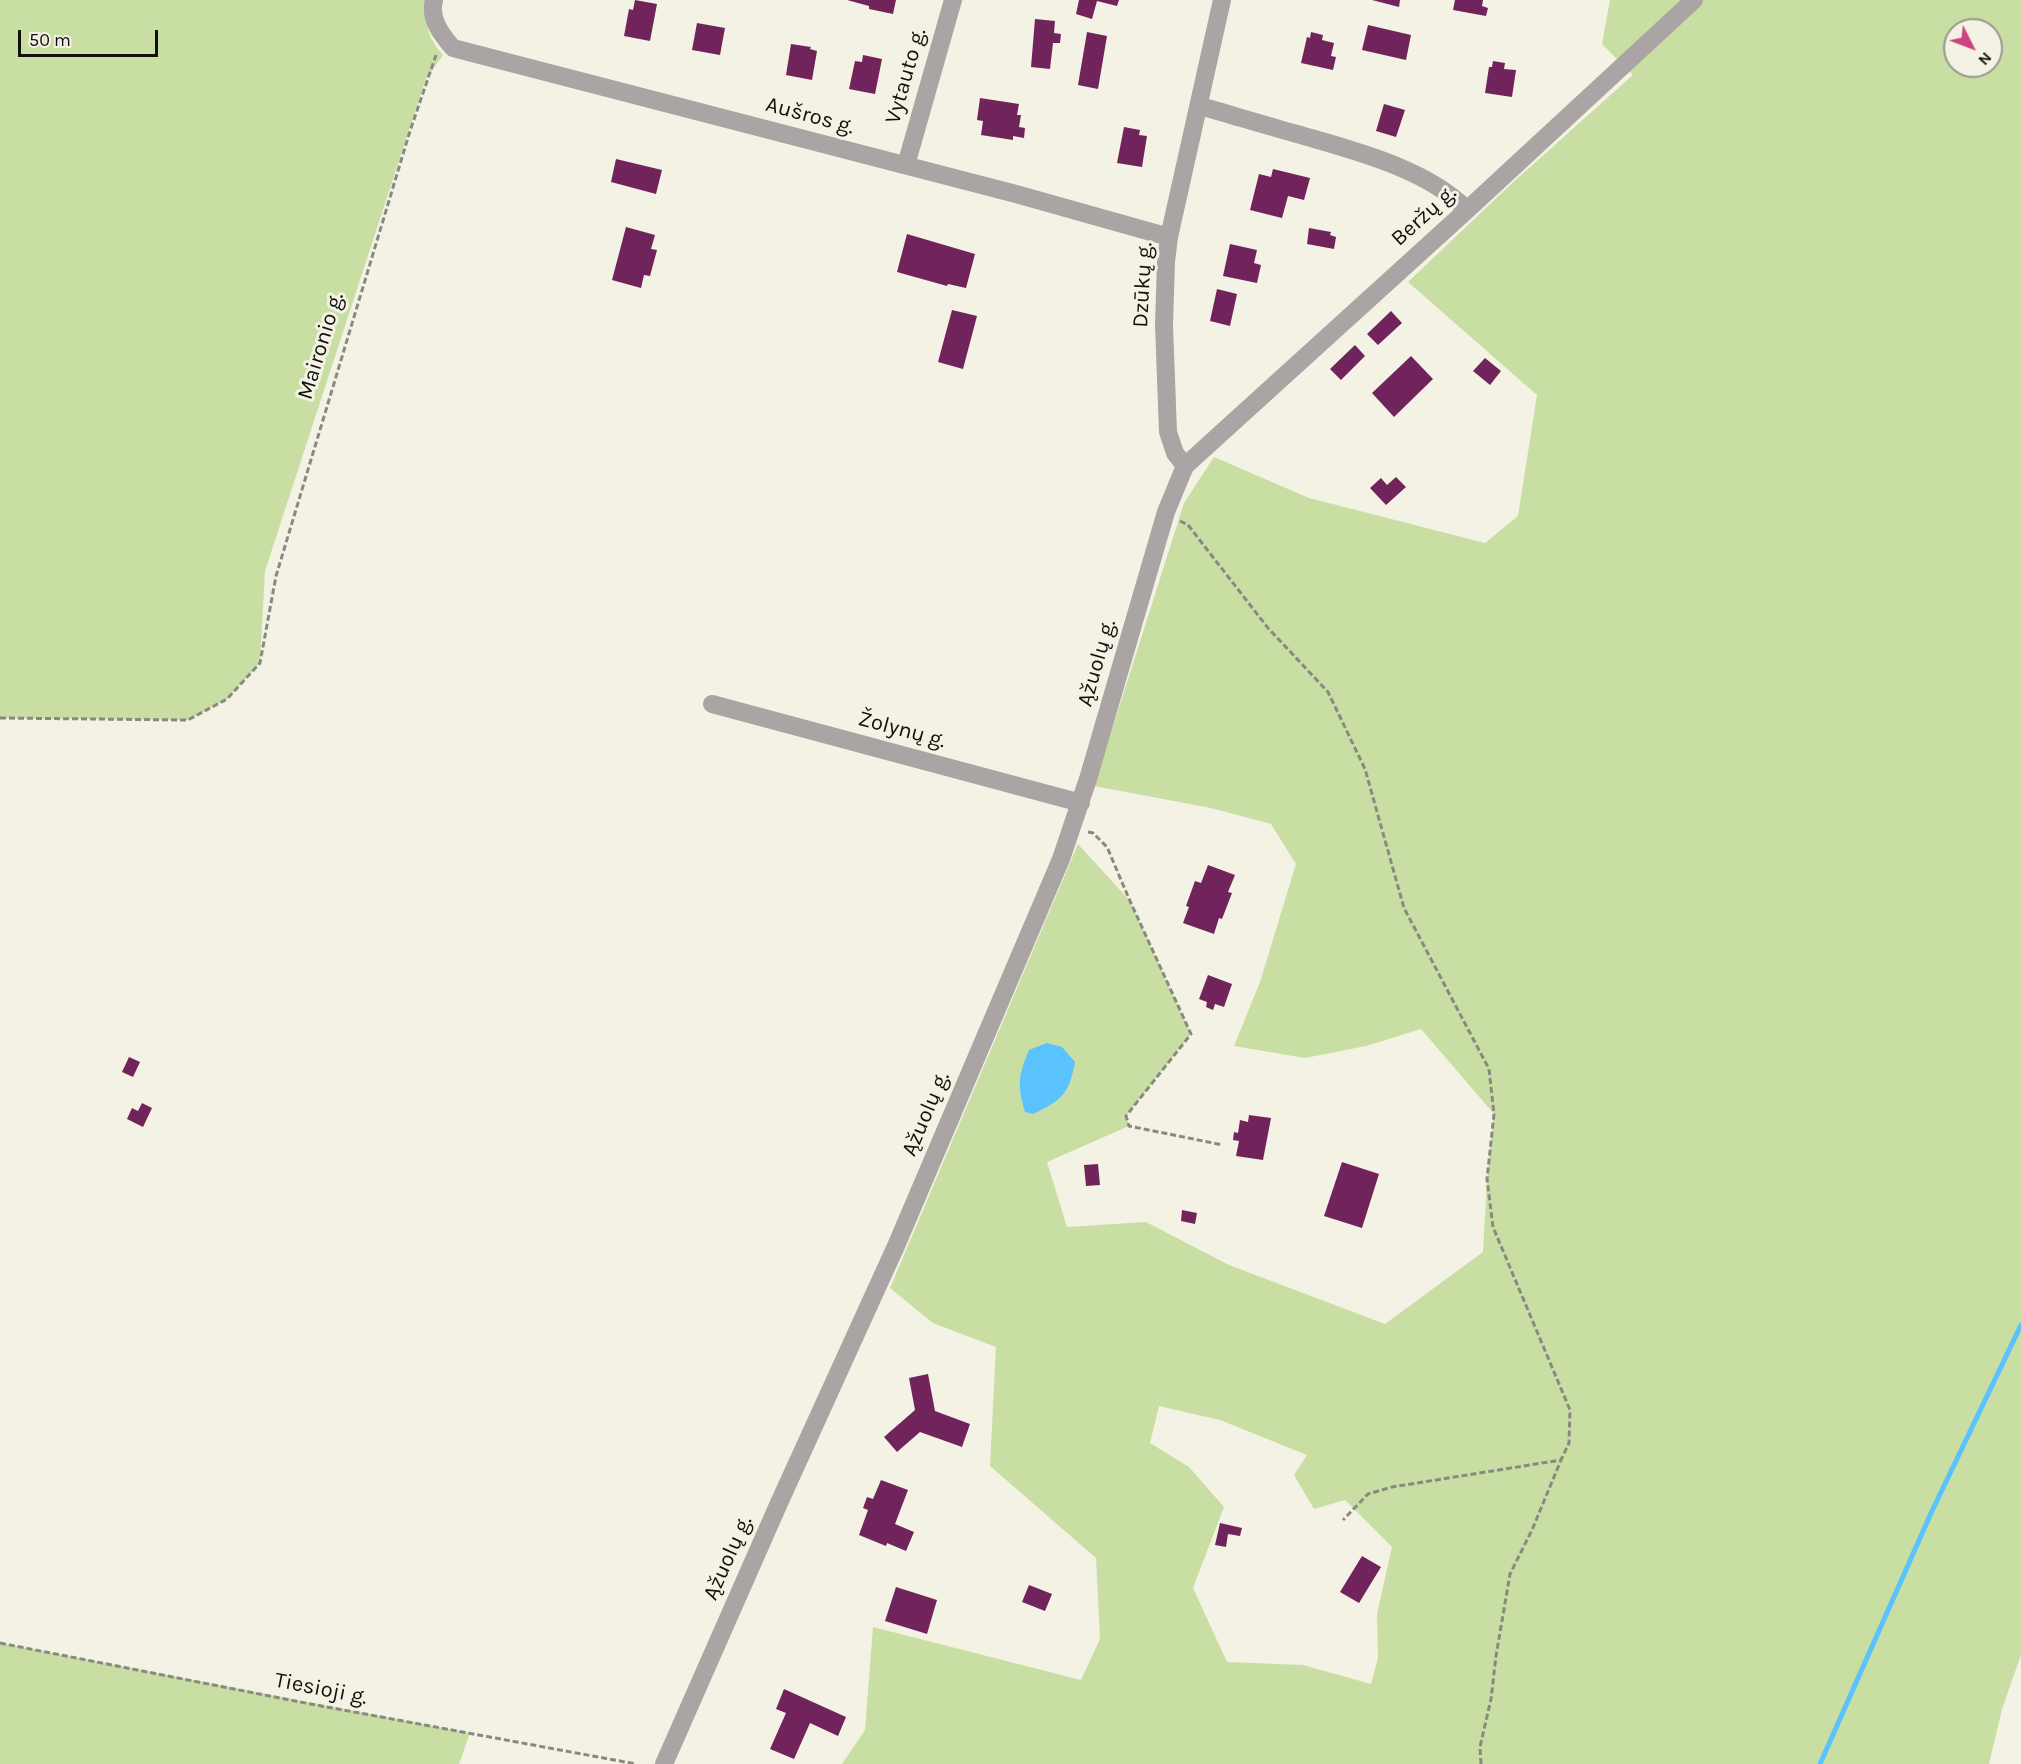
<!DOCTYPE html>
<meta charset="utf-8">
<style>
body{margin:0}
#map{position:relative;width:2021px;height:1764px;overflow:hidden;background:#f4f2e4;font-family:Karla,sans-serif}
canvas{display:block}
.north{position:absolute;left:1943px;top:18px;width:60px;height:60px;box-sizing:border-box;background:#f4f2e4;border:2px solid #9a988e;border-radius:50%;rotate:132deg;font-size:16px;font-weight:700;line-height:24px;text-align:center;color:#12110d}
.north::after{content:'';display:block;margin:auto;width:21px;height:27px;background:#cc437f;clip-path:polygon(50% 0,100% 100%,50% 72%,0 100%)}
.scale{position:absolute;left:18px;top:30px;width:140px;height:27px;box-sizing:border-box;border:3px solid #12110d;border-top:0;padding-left:8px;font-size:18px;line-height:21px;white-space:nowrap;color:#12110d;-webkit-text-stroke:4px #f4f2e4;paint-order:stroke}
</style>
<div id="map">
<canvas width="2021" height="1764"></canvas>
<div class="north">N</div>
<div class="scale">50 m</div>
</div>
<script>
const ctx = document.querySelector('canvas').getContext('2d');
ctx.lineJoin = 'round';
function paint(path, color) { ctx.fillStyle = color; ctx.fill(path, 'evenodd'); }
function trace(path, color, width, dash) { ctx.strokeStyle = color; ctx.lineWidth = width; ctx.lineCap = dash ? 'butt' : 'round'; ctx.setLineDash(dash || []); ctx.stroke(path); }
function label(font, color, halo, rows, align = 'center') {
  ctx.font = font + ' Karla,sans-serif'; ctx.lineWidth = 6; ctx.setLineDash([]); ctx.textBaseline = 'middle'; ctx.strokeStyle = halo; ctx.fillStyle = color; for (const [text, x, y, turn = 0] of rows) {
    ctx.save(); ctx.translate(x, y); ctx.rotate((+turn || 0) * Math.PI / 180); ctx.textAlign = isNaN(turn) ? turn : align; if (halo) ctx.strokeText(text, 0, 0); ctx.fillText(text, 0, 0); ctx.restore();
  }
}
paint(new Path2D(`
 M 0,0 L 429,0 C 424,24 427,36 443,55 L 425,81 L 265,571 L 260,663 L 227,699 L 188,720 L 0,718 Z
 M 1610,0 L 2021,0 L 2021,1655 L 2002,1709 L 1989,1764 L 842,1764 L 865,1730 L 873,1627 L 1081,1680 L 1100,1639 L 1096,1558 L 990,1466 L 996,1347 L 933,1323 L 890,1288 L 1078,844 L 1130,901 L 1191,1034 L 1126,1116 L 1129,1126 L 1047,1162 L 1067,1227 L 1146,1222 L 1229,1265 L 1385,1324 L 1483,1252 L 1487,1179 L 1494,1114 L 1421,1029 L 1366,1046 L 1305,1058 L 1234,1046 L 1260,982 L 1296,864 L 1271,824 L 1211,808 L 1094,786 L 1184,503 L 1214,457 L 1309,498 L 1485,543 L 1518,516 L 1537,395 L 1408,282 L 1510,185 L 1633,75 L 1602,44 ZM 1955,30 L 1991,30 L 1991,66 L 1955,66 ZM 1159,1406 L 1220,1420 L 1307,1455 L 1294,1475 L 1314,1509 L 1345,1500 L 1392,1547 L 1377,1614 L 1378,1658 L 1371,1684 L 1303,1665 L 1227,1662 L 1193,1588 L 1224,1507 L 1189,1467 L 1150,1443 Z
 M 0,1643 L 470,1733 L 459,1764 L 0,1764 Z`), '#c8dea3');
paint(new Path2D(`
 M 1047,1043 L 1062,1047 L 1075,1062 C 1069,1094 1062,1100 1033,1114 L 1025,1112 C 1017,1084 1018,1077 1029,1050 Z`), '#5ac2fd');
trace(new Path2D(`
 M 1820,1764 L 1932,1511 L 2021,1325`), '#5ac2fd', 5);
paint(new Path2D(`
 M 635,0 L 657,4 L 650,41 L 624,36 L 629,9 L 633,10 Z
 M 847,0 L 896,0 L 893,14 L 869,9 L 869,6 Z
 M 1079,0 L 1119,0 L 1117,6 L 1097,1 L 1092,19 L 1076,14 Z
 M 1372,0 L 1400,0 L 1399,7 Z
 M 1455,0 L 1483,0 L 1482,6 L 1488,8 L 1486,16 L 1453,10 Z
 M 1035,19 L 1055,21 L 1054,33 L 1061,34 L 1060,43 L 1053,43 L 1050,69 L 1031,67 Z
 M 697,23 L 725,28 L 720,55 L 692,50 Z
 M 1368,25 L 1411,35 L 1406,60 L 1362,50 Z
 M 1087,32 L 1107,36 L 1098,89 L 1078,85 Z
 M 1311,32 L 1323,35 L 1322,40 L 1334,43 L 1331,56 L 1336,57 L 1333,70 L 1301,63 L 1307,37 L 1310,38 Z
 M 791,44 L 811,47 L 810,49 L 817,51 L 812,80 L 786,75 Z
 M 863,55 L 882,59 L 875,94 L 849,89 L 855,61 L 862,62 Z
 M 1493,61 L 1505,63 L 1504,69 L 1516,70 L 1512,97 L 1485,93 L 1489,67 L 1492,67 Z
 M 980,98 L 1019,104 L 1017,115 L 1021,115 L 1019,127 L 1025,128 L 1024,138 L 1013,136 L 1013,140 L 981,135 L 983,121 L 977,120 Z
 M 1384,104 L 1405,110 L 1396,137 L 1376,131 Z
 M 1124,127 L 1140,130 L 1139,135 L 1147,136 L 1142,167 L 1117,163 Z
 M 616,159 L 662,170 L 656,194 L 611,182 Z
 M 1273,169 L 1310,178 L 1304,200 L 1288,196 L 1282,218 L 1250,210 L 1259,174 L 1271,177 Z
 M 626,227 L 655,235 L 651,249 L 657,250 L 650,276 L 644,275 L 641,288 L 612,280 Z
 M 1309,228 L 1331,232 L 1330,235 L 1336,237 L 1334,249 L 1307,244 Z
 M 907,234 L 975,254 L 966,288 L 948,284 L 947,286 L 897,272 Z
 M 1230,244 L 1257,250 L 1254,263 L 1261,265 L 1257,283 L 1223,276 Z
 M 1217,289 L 1237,294 L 1230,326 L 1210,321 Z
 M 952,310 L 977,316 L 963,369 L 938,362 Z
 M 1391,311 L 1402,323 L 1378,345 L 1367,334 Z
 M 1355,345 L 1365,356 L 1341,380 L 1330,369 Z
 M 1411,356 L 1433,379 L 1394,417 L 1372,393 Z
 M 1485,358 L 1501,371 L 1490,385 L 1473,371 Z
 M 1396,477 L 1406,487 L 1386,505 L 1370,488 L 1381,478 L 1387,485 Z
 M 1208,865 L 1235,875 L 1228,892 L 1232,893 L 1222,919 L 1219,918 L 1214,934 L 1183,923 L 1189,907 L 1186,906 L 1195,881 L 1201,883 Z
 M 1208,975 L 1232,984 L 1224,1007 L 1215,1004 L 1213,1010 L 1206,1007 L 1207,1002 L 1199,999 Z
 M 129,1057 L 140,1062 L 133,1077 L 122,1072 Z
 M 142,1103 L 152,1108 L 143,1127 L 127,1119 L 132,1108 L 138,1111 Z
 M 1249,1115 L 1271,1118 L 1263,1160 L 1236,1156 L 1239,1141 L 1233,1140 L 1234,1132 L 1238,1133 L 1240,1120 L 1248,1122 Z
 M 1342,1162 L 1379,1174 L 1362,1228 L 1324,1216 Z
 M 1098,1164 L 1100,1185 L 1086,1186 L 1084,1165 Z
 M 1182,1210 L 1197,1213 L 1195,1224 L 1181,1221 Z
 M 928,1374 L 935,1411 L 970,1424 L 962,1447 L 920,1432 L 897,1452 L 884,1437 L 915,1410 L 909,1378 Z
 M 881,1480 L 908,1490 L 895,1524 L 914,1532 L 906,1551 L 887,1543 L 886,1546 L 859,1535 L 868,1510 L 863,1508 L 867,1497 L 873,1499 Z
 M 1220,1523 L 1242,1528 L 1240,1536 L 1228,1534 L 1226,1547 L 1215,1545 Z
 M 1362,1556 L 1381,1567 L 1359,1603 L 1340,1592 Z
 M 1029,1585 L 1052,1594 L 1045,1611 L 1022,1602 Z
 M 896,1587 L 937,1600 L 927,1634 L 885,1621 Z
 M 784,1689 L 846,1717 L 838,1736 L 810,1723 L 794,1759 L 770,1749 L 786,1713 L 776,1709 Z`), '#71245c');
trace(new Path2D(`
 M 1180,521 L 1188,525 L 1268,628 L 1328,692 L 1365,769 L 1404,908 L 1489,1069 L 1494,1114 L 1487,1179 L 1493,1227 L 1570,1410 L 1569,1443 L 1561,1460 L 1392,1487 L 1368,1494 L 1343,1520
 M 0,718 L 188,720 L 227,699 L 260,663 L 276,576 L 410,131 L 436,55
 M 1088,832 L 1093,833 L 1107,847 L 1130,901 L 1191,1034 L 1126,1116 L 1129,1126 L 1223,1145
 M 0,1643 L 300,1702 L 636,1764
 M 1481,1764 L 1480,1747 L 1491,1699 L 1496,1656 L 1510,1574 L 1532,1530 L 1561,1460`), '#8a8980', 3, [6, 3]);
trace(new Path2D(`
 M 434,0 C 429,19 441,34 453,48 L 1016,194 L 1169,237
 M 1200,106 C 1232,115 1264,125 1297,134 C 1352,150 1426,168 1467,210
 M 906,165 L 953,0
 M 1185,466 L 1175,453 L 1168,432 L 1164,325 L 1166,262 L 1169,237 L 1222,0
 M 712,704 L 1081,803
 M 664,1764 L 779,1503 L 896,1246 L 1061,859 L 1088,779 L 1166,512 L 1185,466 L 1467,210 L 1694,0`), '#aba4a4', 18);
label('22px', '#12110d', '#f4f2e4', [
 ["Vytauto g.",906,76,-74],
 ["Aušros g.",810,116,15],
 ["Beržų g.",1424,216,-42],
 ["Dzūkų g.",1143,285,-87],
 ["Maironio g.",321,346,-73],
 ["Ąžuolų g.",1097,663,-74],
 ["Žolynų g.",902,730,15],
 ["Ąžuolų g.",926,1114,-67],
 ["Ąžuolų g.",728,1558,-66],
 ["Tiesioji g.",321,1689,11]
]);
</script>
